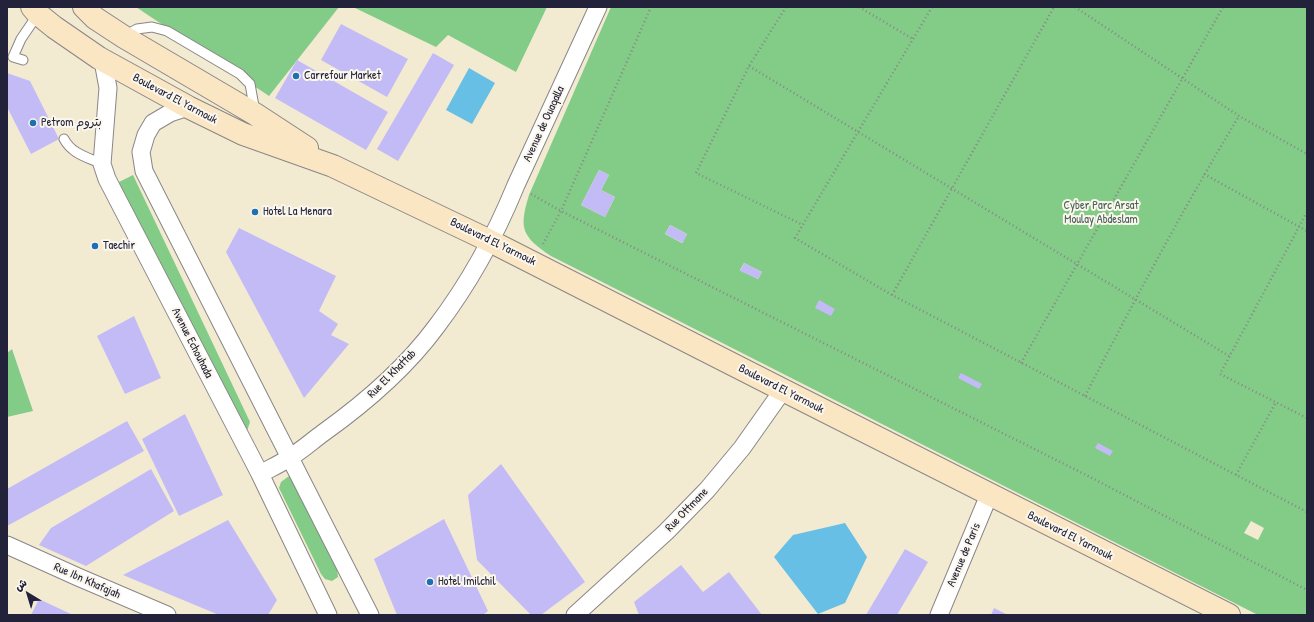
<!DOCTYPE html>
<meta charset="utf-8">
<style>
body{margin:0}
#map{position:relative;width:1314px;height:622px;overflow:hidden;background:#f3ead2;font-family:"Patrick Hand","Playpen Sans Arabic",sans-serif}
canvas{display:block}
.frame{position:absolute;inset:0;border:8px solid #22223b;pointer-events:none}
.north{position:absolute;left:8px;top:574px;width:40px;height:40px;-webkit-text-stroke:3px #fbf7ec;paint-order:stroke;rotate:322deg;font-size:11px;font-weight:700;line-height:16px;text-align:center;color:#22223b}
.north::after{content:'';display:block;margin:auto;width:14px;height:18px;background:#22223b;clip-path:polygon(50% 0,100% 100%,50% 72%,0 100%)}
</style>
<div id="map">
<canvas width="1314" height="622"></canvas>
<div class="frame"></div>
<div class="north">ش</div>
</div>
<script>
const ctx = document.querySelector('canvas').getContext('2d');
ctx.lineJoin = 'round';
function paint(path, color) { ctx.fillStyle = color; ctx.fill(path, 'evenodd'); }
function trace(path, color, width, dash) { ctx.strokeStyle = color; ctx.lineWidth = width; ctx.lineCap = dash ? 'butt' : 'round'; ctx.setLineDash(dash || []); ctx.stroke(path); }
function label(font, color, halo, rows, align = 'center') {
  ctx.font = font + ' "Patrick Hand","Playpen Sans Arabic",sans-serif'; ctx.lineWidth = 4; ctx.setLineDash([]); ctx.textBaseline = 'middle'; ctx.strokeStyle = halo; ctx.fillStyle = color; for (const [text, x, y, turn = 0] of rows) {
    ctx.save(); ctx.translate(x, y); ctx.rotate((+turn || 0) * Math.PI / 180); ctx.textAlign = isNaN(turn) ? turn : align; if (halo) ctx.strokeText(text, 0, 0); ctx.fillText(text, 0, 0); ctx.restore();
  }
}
paint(new Path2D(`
 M 136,7 L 339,7 L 269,96 Z
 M 353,7 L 547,7 L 516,72 L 448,35 L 436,47 Z
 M 611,7 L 1307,7 L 1307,615 L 1258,615 L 551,256 C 521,236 519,228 529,195 ZM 599,170 L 609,175 L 601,190 L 615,197 L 605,217 L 581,205 ZM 670,225 L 687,234 L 682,243 L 665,234 ZM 744,263 L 762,272 L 758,279 L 740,270 ZM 1251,521 L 1264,528 L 1258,540 L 1244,533 Z
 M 133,175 L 250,422 L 247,431 L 243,434 L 235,429 L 119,182 Z
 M 12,349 L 33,411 L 7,417 L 7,353 Z
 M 289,476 L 294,483 L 337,568 L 338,577 L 332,581 L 325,579 L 321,574 L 279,488 L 281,482 Z`), '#82cc88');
paint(new Path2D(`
 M 469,68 L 495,83 L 472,124 L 446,110 Z
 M 845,523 L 867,557 L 845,603 L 818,614 L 774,557 L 793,535 Z`), '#68bfe5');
paint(new Path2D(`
 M 341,24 L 408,59 L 387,97 L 321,60 Z
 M 433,53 L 454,65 L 398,161 L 377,149 Z
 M 297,60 L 388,112 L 366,150 L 275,98 Z
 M 7,73 L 30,81 L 59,139 L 31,154 L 7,107 Z
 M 599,170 L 609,175 L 601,190 L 615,197 L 605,217 L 581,205 Z
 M 670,225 L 687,234 L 683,243 L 665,234 Z
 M 239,228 L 336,276 L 319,311 L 338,324 L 331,335 L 349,344 L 304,398 L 226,252 Z
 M 744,263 L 762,272 L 758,279 L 740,271 Z
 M 819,300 L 835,309 L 831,316 L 815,308 Z
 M 134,316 L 161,378 L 125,394 L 97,336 Z
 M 961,373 L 982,384 L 979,389 L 958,378 Z
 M 185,414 L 223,495 L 179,516 L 142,439 Z
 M 127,421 L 144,451 L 7,526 L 7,489 Z
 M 1098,443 L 1113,451 L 1110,456 L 1095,448 Z
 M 501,464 L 585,582 L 541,615 L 531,615 L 477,560 L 468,495 Z
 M 151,469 L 174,511 L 86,566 L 39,545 L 51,528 Z
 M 444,519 L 488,611 L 483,615 L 397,615 L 374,559 Z
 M 228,520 L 277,600 L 268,615 L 219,615 L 123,575 Z
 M 905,549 L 928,562 L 897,615 L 866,615 Z
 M 681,565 L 703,592 L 729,572 L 762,615 L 639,615 L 634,602 Z
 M 39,599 L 73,615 L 31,615 Z
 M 994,608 L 1008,615 L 991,615 Z`), '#c3bbf6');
const service = new Path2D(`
 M 124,36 L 137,29 L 152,27 L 167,31 L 240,74 L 250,84 L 255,112
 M 23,60 L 13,57 L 21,39 L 38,14
 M 64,139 C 72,154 87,157 102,164`);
const minor = new Path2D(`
 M 103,61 L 108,88 L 102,164 L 107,179 L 260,474 L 328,615
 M 188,107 L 170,113 L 153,123 L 146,135 L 141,152 L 144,171 L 370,615
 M 260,474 C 269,469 280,464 289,458 C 301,451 312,441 323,433 C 365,403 405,369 436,327 C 468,285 496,234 516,185 L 598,7
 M 7,545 L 78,577 L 167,615
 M 575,615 L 666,532 L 707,490 L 742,448 L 783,390
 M 939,615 L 989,495`);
const secondary = new Path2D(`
 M 32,7 L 38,14 L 54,27 L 99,58 L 188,107 L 243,134 L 333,166 L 490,241 L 783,390 L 1229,615
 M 84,7 L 95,18 L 124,37 L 255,114 L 307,148`);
trace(service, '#8a8686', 11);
trace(minor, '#8a8686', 19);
trace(secondary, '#8a8686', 24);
trace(new Path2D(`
 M 786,7 L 749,66 L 696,173 L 803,225
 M 859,7 L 913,39
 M 932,7 L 795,238 L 892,295 L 1307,512
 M 1075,7 L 1239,116 L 1307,154
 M 749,66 L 1229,356
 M 1204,174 L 1307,231
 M 531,194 L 561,211 L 1090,477 L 1307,590
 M 1307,212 L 1220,374 L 1307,418
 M 543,244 L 561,211 L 651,7
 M 892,295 L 1054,7
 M 1021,363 L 1223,7
 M 1085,396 C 1134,301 1184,207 1239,116
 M 1236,475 L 1276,402`), '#8a8686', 2.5, [1, 3]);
trace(service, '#fff', 9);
trace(minor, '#fff', 17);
trace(secondary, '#fbe6c4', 22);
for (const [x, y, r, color] of [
 [296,76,4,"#1f6fb2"],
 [33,123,4,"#1f6fb2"],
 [255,212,4,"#1f6fb2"],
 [95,246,4,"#1f6fb2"],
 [430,582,4,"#1f6fb2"]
]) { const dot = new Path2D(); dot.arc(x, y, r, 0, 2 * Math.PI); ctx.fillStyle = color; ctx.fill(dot); trace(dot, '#fbf7ec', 1.5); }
label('12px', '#22223b', '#fbf7ec', [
 ["Carrefour Market",304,76],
 ["Petrom بتروم",41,123],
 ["Hotel La Menara",263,212],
 ["Taechir",103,246],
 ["Hotel Imilchil",438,582]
], 'left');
label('12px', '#22223b', '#fbf7ec', [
 ["Boulevard El Yarmouk",175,99,28],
 ["Avenue de Ouaqalla",544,124,-65],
 ["Boulevard El Yarmouk",493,242,26],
 ["Avenue Echouhada",192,343,63],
 ["Rue El Khattab",392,374,-45],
 ["Boulevard El Yarmouk",781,389,27],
 ["Rue Ottmane",687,510,-46],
 ["Boulevard El Yarmouk",1070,536,27],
 ["Avenue de Paris",964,555,-67],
 ["Rue Ibn Khafajah",87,581,24]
]);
label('12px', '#445e56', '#fbf7ec', [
 ["Cyber Parc Arsat",1101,206],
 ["Moulay Abdeslam",1101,220]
]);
</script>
